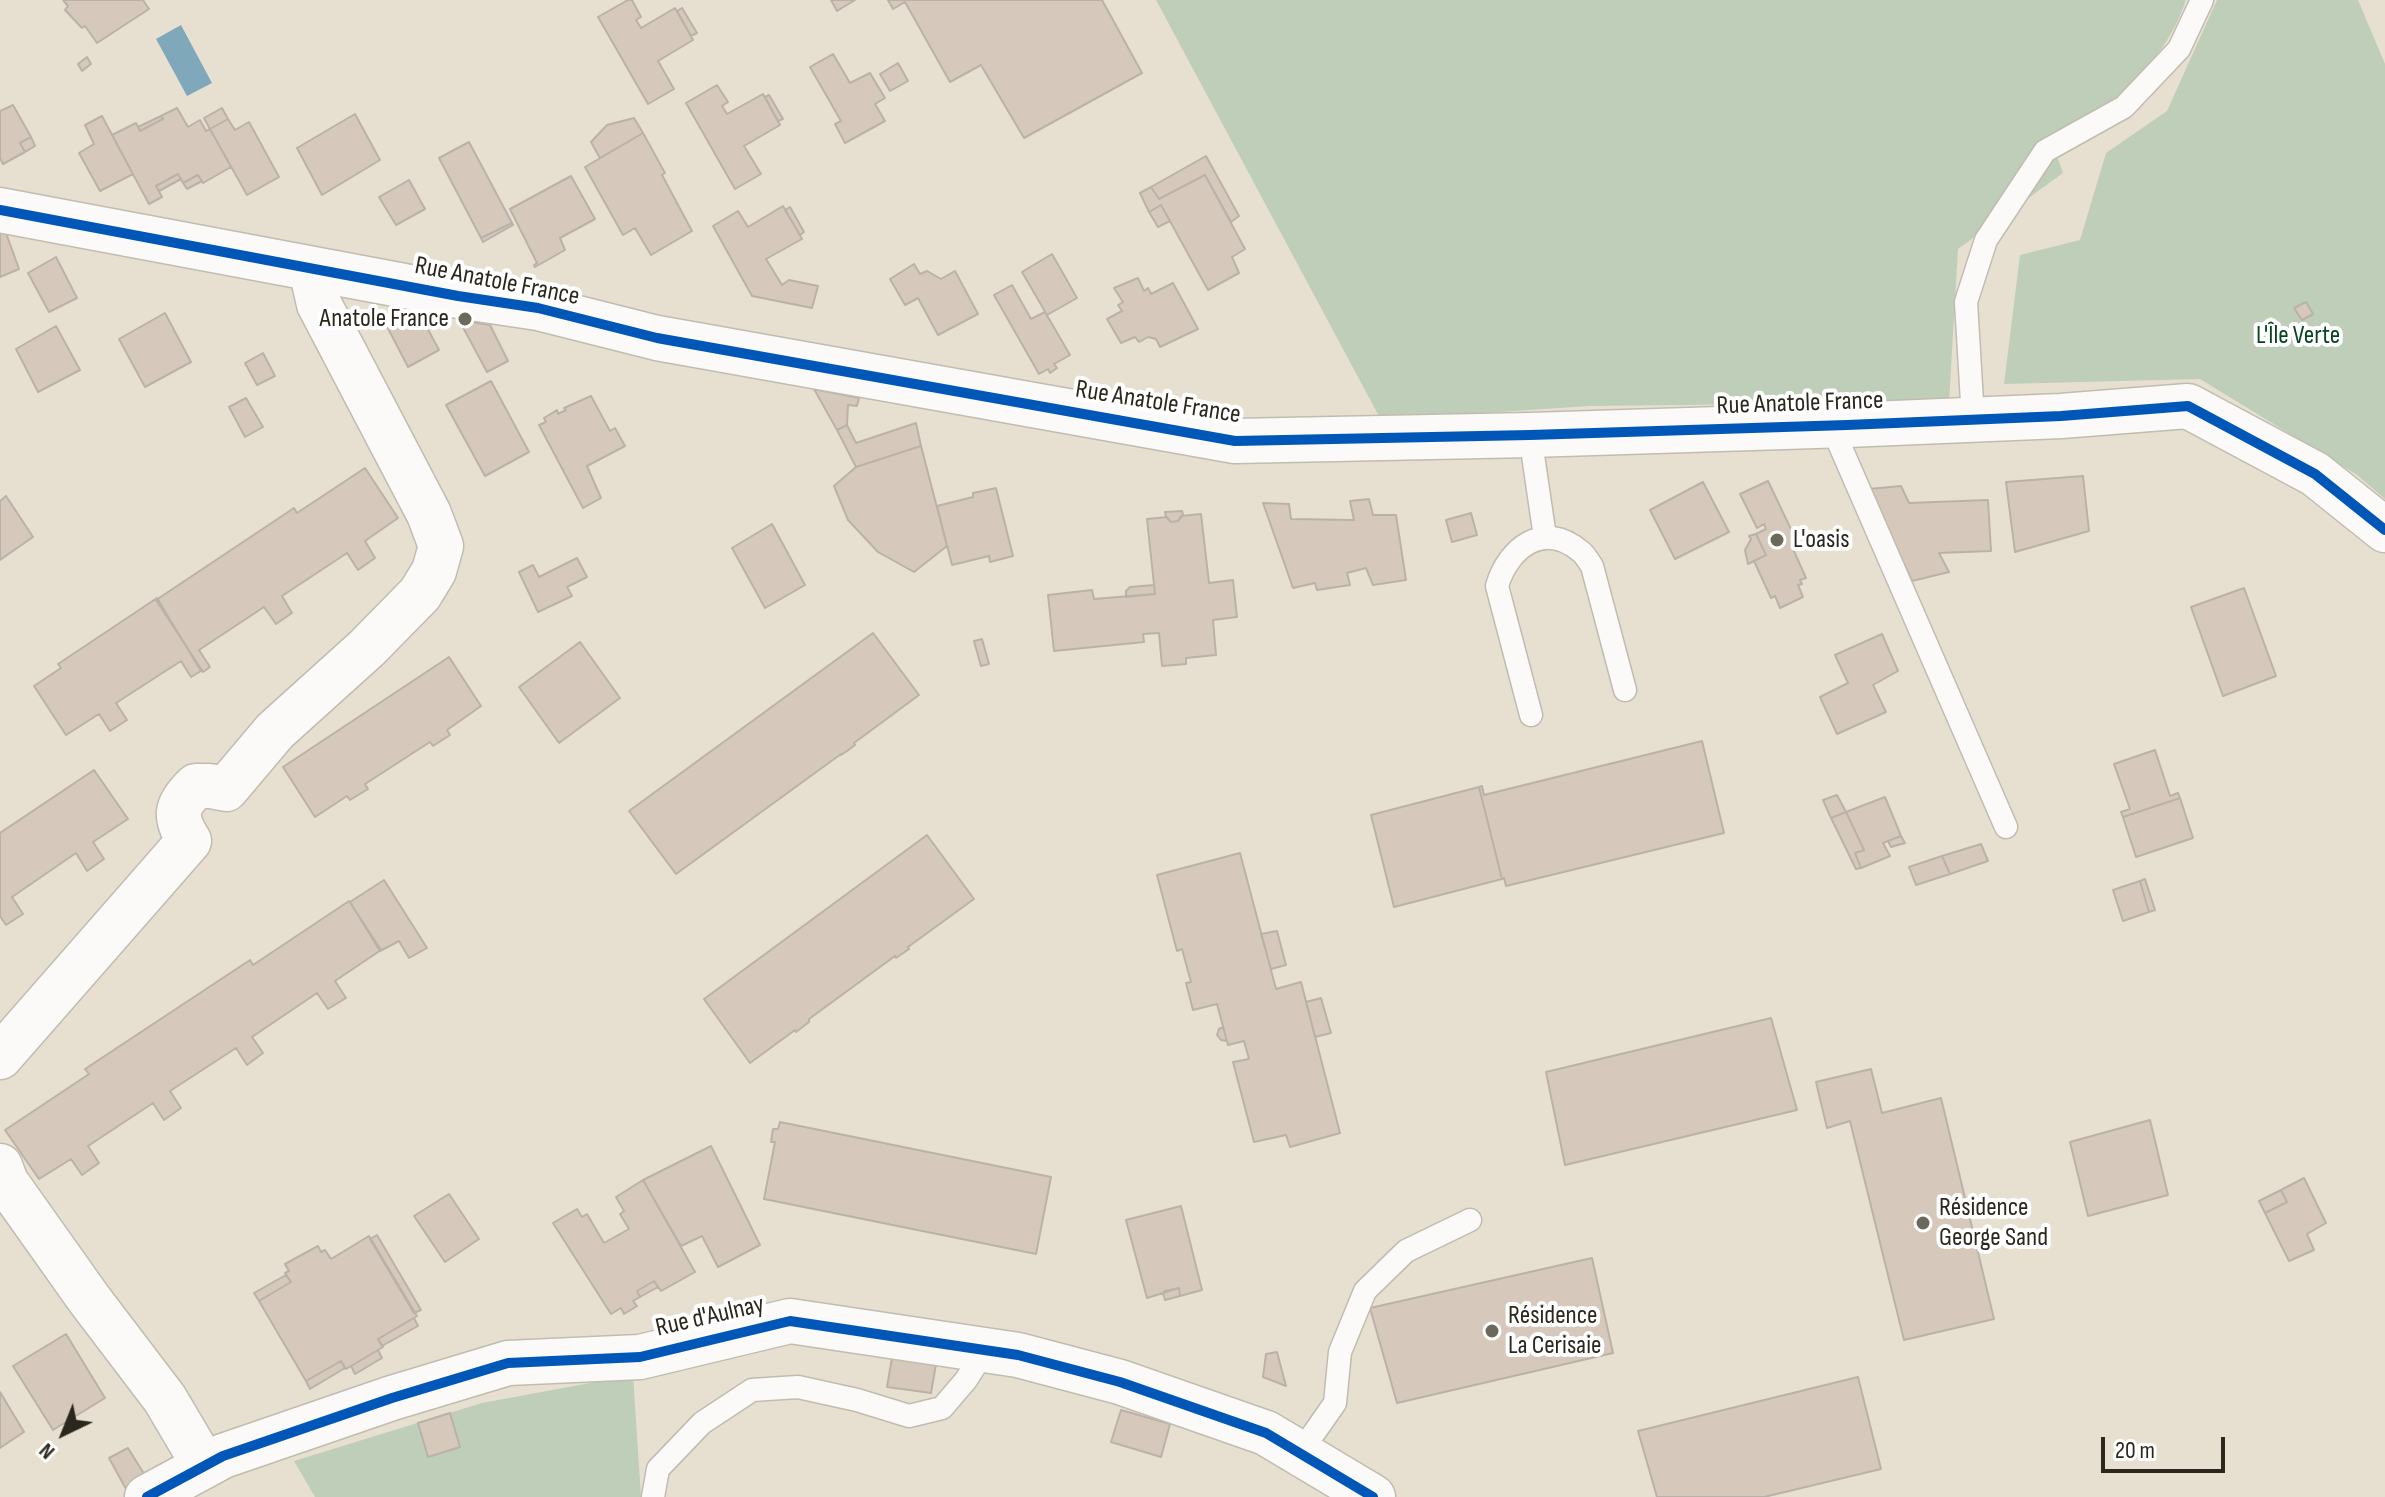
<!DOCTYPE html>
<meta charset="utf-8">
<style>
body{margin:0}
#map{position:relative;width:2385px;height:1497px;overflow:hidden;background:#e7e0d1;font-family:"Sofia Sans Condensed",sans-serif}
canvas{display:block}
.north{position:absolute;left:24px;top:1393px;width:80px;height:80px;-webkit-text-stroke:6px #fff;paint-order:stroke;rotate:223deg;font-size:22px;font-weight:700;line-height:32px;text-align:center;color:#2b271d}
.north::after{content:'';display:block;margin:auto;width:28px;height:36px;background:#2b271d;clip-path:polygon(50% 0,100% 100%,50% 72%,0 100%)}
.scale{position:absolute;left:2101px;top:1437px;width:124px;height:36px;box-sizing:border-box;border:4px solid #2b271d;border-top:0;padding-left:10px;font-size:24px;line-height:28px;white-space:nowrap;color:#2b271d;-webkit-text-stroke:6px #fff;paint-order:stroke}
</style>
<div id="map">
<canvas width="2385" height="1497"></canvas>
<div class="north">N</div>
<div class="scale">20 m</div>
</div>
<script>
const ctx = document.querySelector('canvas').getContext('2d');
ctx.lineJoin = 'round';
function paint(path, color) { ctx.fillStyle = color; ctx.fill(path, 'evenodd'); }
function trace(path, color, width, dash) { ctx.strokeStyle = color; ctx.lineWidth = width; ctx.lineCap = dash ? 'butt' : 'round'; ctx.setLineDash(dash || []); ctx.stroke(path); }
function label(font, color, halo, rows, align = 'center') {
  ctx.font = font + ' "Sofia Sans Condensed",sans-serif'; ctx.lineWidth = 8; ctx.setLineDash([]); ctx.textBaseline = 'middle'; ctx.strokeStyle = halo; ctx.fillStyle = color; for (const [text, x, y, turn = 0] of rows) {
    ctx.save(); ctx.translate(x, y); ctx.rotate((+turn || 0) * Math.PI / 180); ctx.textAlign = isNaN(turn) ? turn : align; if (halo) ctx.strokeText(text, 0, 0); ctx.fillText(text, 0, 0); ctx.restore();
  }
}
paint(new Path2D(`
 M 1156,0 L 2186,0 C 2171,45 2138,84 2099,111 C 2085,122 2066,129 2050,137 L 2063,173 L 1958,249 L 1949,402 L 1589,406 L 1381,420 Z
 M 2217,0 L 2358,0 L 2385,64 L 2385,499 L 2357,475 L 2200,379 L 2004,384 L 2020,255 L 2080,240 L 2106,153 L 2167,111 Z
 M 633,1375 L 641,1497 L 315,1497 L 294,1461 L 482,1403 Z`), '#bfceb9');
paint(new Path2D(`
 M 181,25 L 212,83 L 187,96 L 156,39 Z`), '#7fa9bb');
const building = new Path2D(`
 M 63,0 L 143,0 L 149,9 L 97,43 L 85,26 L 82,28 L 65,10 L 68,6 Z
 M 628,0 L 632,0 L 641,17 L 636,20 L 641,28 L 675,8 L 693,40 L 658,61 L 674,89 L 648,104 L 598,17 Z
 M 831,0 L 855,0 L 837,11 Z
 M 888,0 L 1102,0 L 1142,73 L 1024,138 L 981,65 L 950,82 L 905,2 L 893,9 Z
 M 682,8 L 697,33 L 691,36 L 677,11 Z
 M 833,54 L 850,83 L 870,73 L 885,98 L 875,104 L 885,121 L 845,143 L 835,124 L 841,121 L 810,67 Z
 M 87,57 L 91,64 L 82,71 L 78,64 Z
 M 898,63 L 908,81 L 890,91 L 880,74 Z
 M 717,85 L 728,102 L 722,106 L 727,114 L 763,94 L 780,125 L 744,146 L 761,174 L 735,189 L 686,103 Z
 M 769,95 L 783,119 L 778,121 L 765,97 Z
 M 13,105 L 31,137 L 20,143 L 25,152 L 3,164 L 0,158 L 0,111 Z
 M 177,108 L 188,127 L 200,120 L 206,131 L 210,129 L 231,167 L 203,183 L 198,175 L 183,183 L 178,174 L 156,186 L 162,197 L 149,204 L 112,135 L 136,123 L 140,131 L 163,119 L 161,116 Z
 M 222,108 L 228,119 L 210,129 L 204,118 Z
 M 355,114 L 380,160 L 322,195 L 297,148 Z
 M 102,116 L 133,174 L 100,191 L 79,153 L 94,144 L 85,125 Z
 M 161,116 L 163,119 L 140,131 L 138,127 Z
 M 634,118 L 643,133 L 600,158 L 591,142 L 607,125 Z
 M 228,119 L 235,130 L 249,122 L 279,177 L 247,195 L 210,129 Z
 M 643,133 L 665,173 L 662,175 L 692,231 L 651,255 L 635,228 L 623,235 L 585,167 Z
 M 31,137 L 35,146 L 25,152 L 20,143 Z
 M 469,142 L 512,223 L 481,238 L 439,158 Z
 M 1206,156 L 1239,216 L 1231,222 L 1205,175 L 1159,199 L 1151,187 Z
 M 178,174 L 181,179 L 159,191 L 156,186 Z
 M 198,175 L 202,181 L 187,189 L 183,183 Z
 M 1205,175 L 1245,249 L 1232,257 L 1239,273 L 1208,290 L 1161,205 L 1149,212 L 1140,193 L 1151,187 L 1159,199 Z
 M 571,176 L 595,219 L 560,238 L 565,250 L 535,267 L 534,265 L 537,263 L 510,209 Z
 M 409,180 L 425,209 L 396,225 L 379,197 Z
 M 1161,205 L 1170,221 L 1158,227 L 1149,212 Z
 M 783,206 L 802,239 L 766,259 L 782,285 L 789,280 L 818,286 L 812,308 L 752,296 L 713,226 L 738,211 L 748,227 Z
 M 790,207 L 804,232 L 800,235 L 785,210 Z
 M 512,223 L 513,225 L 483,242 L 481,238 Z
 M 0,232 L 6,233 L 19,269 L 0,277 Z
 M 1052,254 L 1077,298 L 1047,315 L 1022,272 Z
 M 56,257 L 77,298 L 49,312 L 28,273 Z
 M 914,264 L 920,274 L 927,271 L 941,279 L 955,271 L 978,314 L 938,335 L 918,298 L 905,305 L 890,279 Z
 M 1138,278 L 1144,291 L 1148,288 L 1151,294 L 1173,283 L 1198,329 L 1160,347 L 1156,339 L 1148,337 L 1139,342 L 1135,337 L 1121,343 L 1107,319 L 1122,311 L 1118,305 L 1123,302 L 1114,288 Z
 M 1012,285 L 1031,319 L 1045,312 L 1070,355 L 1054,364 L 1057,368 L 1050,373 L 1048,369 L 1039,374 L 994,295 Z
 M 2306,302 L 2313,314 L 2302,320 L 2294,308 Z
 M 379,311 L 423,320 L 439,350 L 408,367 Z
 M 165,313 L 191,362 L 145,387 L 119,339 Z
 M 459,320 L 490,325 L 508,361 L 487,372 Z
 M 56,326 L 80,370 L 38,392 L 16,349 Z
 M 263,353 L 275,376 L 257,385 L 245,363 Z
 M 491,381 L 529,452 L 485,476 L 446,405 Z
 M 814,389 L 859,398 L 857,406 L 848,405 L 847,425 L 837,430 Z
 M 591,396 L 610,431 L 615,428 L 625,446 L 587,466 L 601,498 L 583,508 L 539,425 L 546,422 L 544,418 L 557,410 L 558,414 L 566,410 L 564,408 Z
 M 246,398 L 263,427 L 245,437 L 229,407 Z
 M 916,423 L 921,446 L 856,467 L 837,430 L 847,425 L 856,443 Z
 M 921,446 L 947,546 L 914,572 L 878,552 L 848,520 L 834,486 L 856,467 Z
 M 365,468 L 398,518 L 365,541 L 375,558 L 358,570 L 347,553 L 282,596 L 292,613 L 276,624 L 264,607 L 199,650 L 210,667 L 203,672 L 156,600 L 294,508 L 297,513 Z
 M 2083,476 L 2089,531 L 2015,552 L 2006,482 Z
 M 1768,481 L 1799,546 L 1793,549 L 1806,578 L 1800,580 L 1802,584 L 1798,585 L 1803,597 L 1780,608 L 1775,596 L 1771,598 L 1754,561 L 1766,555 L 1756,534 L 1766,529 L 1764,524 L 1757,528 L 1740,494 Z
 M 1703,482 L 1729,532 L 1675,559 L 1650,510 Z
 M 1901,486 L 1909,503 L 1988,500 L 1991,551 L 1939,553 L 1949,572 L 1912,581 L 1869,489 Z
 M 996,488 L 1013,556 L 990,562 L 989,556 L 952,565 L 937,506 L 973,497 L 973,493 Z
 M 6,496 L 33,537 L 0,560 L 0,501 Z
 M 1369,499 L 1373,515 L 1396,515 L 1406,580 L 1373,585 L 1366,568 L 1347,573 L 1350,585 L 1317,590 L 1315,583 L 1293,588 L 1263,503 L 1289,504 L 1291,519 L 1354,520 L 1350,501 Z
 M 1182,511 L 1183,515 L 1178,521 L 1171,522 L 1166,517 L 1165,512 Z
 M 1471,513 L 1477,535 L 1452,542 L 1446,520 Z
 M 1201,514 L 1209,583 L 1233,580 L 1237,617 L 1213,620 L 1216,655 L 1186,658 L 1186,664 L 1162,666 L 1159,633 L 1143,634 L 1144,642 L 1054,651 L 1048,595 L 1092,590 L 1094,599 L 1155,594 L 1147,519 L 1167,517 L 1171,522 L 1178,521 L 1181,516 Z
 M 772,524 L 805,585 L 765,608 L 732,548 Z
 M 1756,534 L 1766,555 L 1748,564 L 1745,550 L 1751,539 L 1749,536 Z
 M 577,558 L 587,577 L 567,587 L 572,596 L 538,612 L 519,572 L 533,565 L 539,577 Z
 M 1154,585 L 1155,594 L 1126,597 L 1126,591 L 1130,587 Z
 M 2244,588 L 2276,676 L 2223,696 L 2191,607 Z
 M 157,598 L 201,671 L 191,677 L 181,661 L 116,703 L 127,720 L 110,731 L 99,714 L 66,735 L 34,686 L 61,668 L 58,664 Z
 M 873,633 L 919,695 L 854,743 L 855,745 L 847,751 L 841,755 L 841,754 L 676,874 L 629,811 Z
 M 1882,634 L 1898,671 L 1873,685 L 1886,712 L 1837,734 L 1820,697 L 1848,683 L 1835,655 Z
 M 982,639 L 989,664 L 981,666 L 974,641 Z
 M 580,642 L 620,698 L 559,743 L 519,687 Z
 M 449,657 L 481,706 L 447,730 L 450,735 L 433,746 L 430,742 L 365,784 L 368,789 L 350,800 L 347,796 L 315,817 L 283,767 Z
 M 1702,741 L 1724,833 L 1506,886 L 1504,878 L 1502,879 L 1479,787 L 1482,786 L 1484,795 Z
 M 2155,750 L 2170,796 L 2178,793 L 2180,798 L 2123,817 L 2121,812 L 2130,809 L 2114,764 Z
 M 94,770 L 128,819 L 93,842 L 104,859 L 87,871 L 76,853 L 12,897 L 23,914 L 6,925 L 0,916 L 0,833 Z
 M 1479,787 L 1502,879 L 1394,907 L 1371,815 Z
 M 1837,795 L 1846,812 L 1831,818 L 1823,800 Z
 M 1885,797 L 1901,836 L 1883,843 L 1890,856 L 1861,868 L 1855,853 L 1864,850 L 1846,812 Z
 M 2180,798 L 2193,838 L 2136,857 L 2123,817 Z
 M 1846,812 L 1864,850 L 1855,853 L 1861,868 L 1856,869 L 1831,818 Z
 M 927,835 L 974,899 L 908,947 L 909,949 L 896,958 L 895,956 L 809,1019 L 809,1022 L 796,1032 L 795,1030 L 750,1063 L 704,999 Z
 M 1901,836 L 1905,843 L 1891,847 L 1888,841 Z
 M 1981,844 L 1988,861 L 1950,874 L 1942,856 Z
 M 1240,853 L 1276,989 L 1301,982 L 1340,1133 L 1290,1147 L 1286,1135 L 1254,1142 L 1233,1062 L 1249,1059 L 1244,1041 L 1228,1045 L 1217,1004 L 1193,1010 L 1186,983 L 1191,982 L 1182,949 L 1177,951 L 1157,875 Z
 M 1942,856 L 1950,874 L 1916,885 L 1909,867 Z
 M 2145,879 L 2155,910 L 2149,912 L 2140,881 Z
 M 384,880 L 427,948 L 409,958 L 399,941 L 380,951 L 350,902 Z
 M 2140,881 L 2149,912 L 2123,921 L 2113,890 Z
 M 349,901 L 381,950 L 335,981 L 346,998 L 328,1009 L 317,993 L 252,1037 L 263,1053 L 247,1065 L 236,1048 L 170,1091 L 181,1108 L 164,1120 L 153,1103 L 88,1146 L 99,1163 L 82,1175 L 71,1159 L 39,1179 L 5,1130 L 89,1074 L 85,1069 L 250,960 L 253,965 Z
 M 1277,931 L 1286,965 L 1271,969 L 1261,934 Z
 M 1321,998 L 1331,1033 L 1315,1037 L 1306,1002 Z
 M 1771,1018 L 1797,1110 L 1565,1165 L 1546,1072 Z
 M 1223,1027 L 1227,1041 L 1221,1040 L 1217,1035 L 1219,1029 Z
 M 1871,1069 L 1882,1113 L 1941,1098 L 1994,1319 L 1904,1340 L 1850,1121 L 1827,1128 L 1816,1082 Z
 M 2150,1120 L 2168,1195 L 2088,1216 L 2070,1142 Z
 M 780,1122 L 1051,1177 L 1036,1254 L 764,1199 L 775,1142 L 771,1142 L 773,1129 L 778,1129 Z
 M 711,1146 L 760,1245 L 718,1267 L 702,1236 L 681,1246 L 643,1180 Z
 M 2304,1178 L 2326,1223 L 2307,1234 L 2314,1250 L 2289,1261 L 2265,1213 L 2287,1202 L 2281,1190 Z
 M 643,1180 L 695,1272 L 661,1291 L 654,1281 L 637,1291 L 640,1297 L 633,1301 L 637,1306 L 624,1314 L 621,1308 L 611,1314 L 553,1223 L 577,1209 L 582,1217 L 587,1214 L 604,1243 L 629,1229 L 620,1214 L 624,1211 L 616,1197 Z
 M 2281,1190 L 2287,1202 L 2265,1213 L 2259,1201 Z
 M 449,1194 L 479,1239 L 445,1262 L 414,1216 Z
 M 1181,1206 L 1202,1290 L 1180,1296 L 1179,1288 L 1147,1298 L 1126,1220 Z
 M 377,1235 L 421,1310 L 414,1313 L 370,1239 Z
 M 369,1236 L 417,1316 L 378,1339 L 383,1347 L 346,1369 L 341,1361 L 306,1381 L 259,1301 L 291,1282 L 285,1273 L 289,1271 L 285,1264 L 318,1246 L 321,1252 L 325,1250 L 331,1259 Z
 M 1592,1258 L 1613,1353 L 1397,1403 L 1370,1308 Z
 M 286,1275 L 291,1282 L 259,1301 L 254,1293 Z
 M 654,1281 L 658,1287 L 640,1297 L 637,1291 Z
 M 1179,1288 L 1180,1296 L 1165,1300 L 1163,1293 L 1165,1291 Z
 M 414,1318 L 418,1326 L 382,1346 L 378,1339 Z
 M 66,1334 L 105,1398 L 53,1430 L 13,1366 Z
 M 378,1350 L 382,1358 L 355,1374 L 351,1366 Z
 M 1277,1352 L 1286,1386 L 1263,1377 L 1266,1354 Z
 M 892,1358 L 936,1364 L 931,1393 L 887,1387 Z
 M 341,1361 L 345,1368 L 310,1389 L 306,1381 Z
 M 1858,1377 L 1881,1469 L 1764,1497 L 1657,1497 L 1638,1431 Z
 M 0,1392 L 24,1432 L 0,1448 Z
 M 1121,1410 L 1170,1424 L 1161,1457 L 1111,1442 Z
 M 450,1413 L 460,1447 L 428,1457 L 418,1423 Z
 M 128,1448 L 146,1477 L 126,1489 L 109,1458 Z`);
paint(building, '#d6c9bc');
trace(building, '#bab2a8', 2);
const lane = new Path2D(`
 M 1973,419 L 1966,302 L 1986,240 L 2045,151 L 2124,107 L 2179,49 L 2202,0
 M 1831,425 L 2006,827
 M 1530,435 L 1545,537
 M 1531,715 L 1497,586 C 1508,548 1544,520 1580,551 C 1585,554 1588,561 1592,566 L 1625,690
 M 1300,1453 L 1335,1403 L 1340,1352 L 1365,1291 L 1406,1251 L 1470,1220
 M 653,1497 L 658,1469 L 702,1423 L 752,1390 L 798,1387 L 857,1400 L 909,1416 L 942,1408 L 966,1380 L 985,1350`);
const street = new Path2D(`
 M 0,210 L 458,296 L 538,308 L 657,338 L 1235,441 L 1530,435 L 1847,425 L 2061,416 L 2188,406 L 2315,474 L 2385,530
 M 0,1057 L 189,841 C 174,817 175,806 196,786 L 210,786 L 226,789 L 275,731 L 367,648 L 420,594 L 434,571 L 441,546 L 429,514 L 319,304 L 311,269
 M 0,1166 L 6,1182 L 89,1299 L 165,1399 L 204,1465
 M 147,1497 L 223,1456 L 392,1398 L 508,1363 L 640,1357 L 790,1321 L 1018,1355 L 1120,1382 L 1266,1433 L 1373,1497`);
trace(lane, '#c0bcb0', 25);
trace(street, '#c0bcb0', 47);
trace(lane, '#fbfaf8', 22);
trace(street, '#fbfaf8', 44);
trace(new Path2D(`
 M 0,210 L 458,296 L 538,308 L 657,338 L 1235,441 L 1530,435 L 1847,425 L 2061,416 L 2188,406 L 2315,474 L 2385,530
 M 147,1497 L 223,1456 L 392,1398 L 508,1363 L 640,1357 L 790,1321 L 1018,1355 L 1120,1382 L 1266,1433 L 1373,1497`), '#0057b8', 10);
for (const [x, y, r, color] of [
 [465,319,8,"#6d685c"],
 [1777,540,8,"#6d685c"],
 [1923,1223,8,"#6d685c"],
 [1492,1331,8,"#6d685c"]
]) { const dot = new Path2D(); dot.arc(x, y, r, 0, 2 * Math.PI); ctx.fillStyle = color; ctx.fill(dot); trace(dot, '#fff', 3); }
label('26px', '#2b271d', '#fff', [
 ["Rue Anatole France",497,282,11],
 ["Rue Anatole France",1158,403,9],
 ["Rue Anatole France",1800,404,-2],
 ["Rue d'Aulnay",710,1317,-13]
]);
label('26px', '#2b271d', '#fff', [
 ["Anatole France",449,319,"right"],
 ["L'oasis",1793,540],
 ["Résidence",1939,1208],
 ["George Sand",1939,1238],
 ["Résidence",1508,1316],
 ["La Cerisaie",1508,1346]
], 'left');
label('26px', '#08451f', '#fff', [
 ["L'Île Verte",2298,336]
]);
</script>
